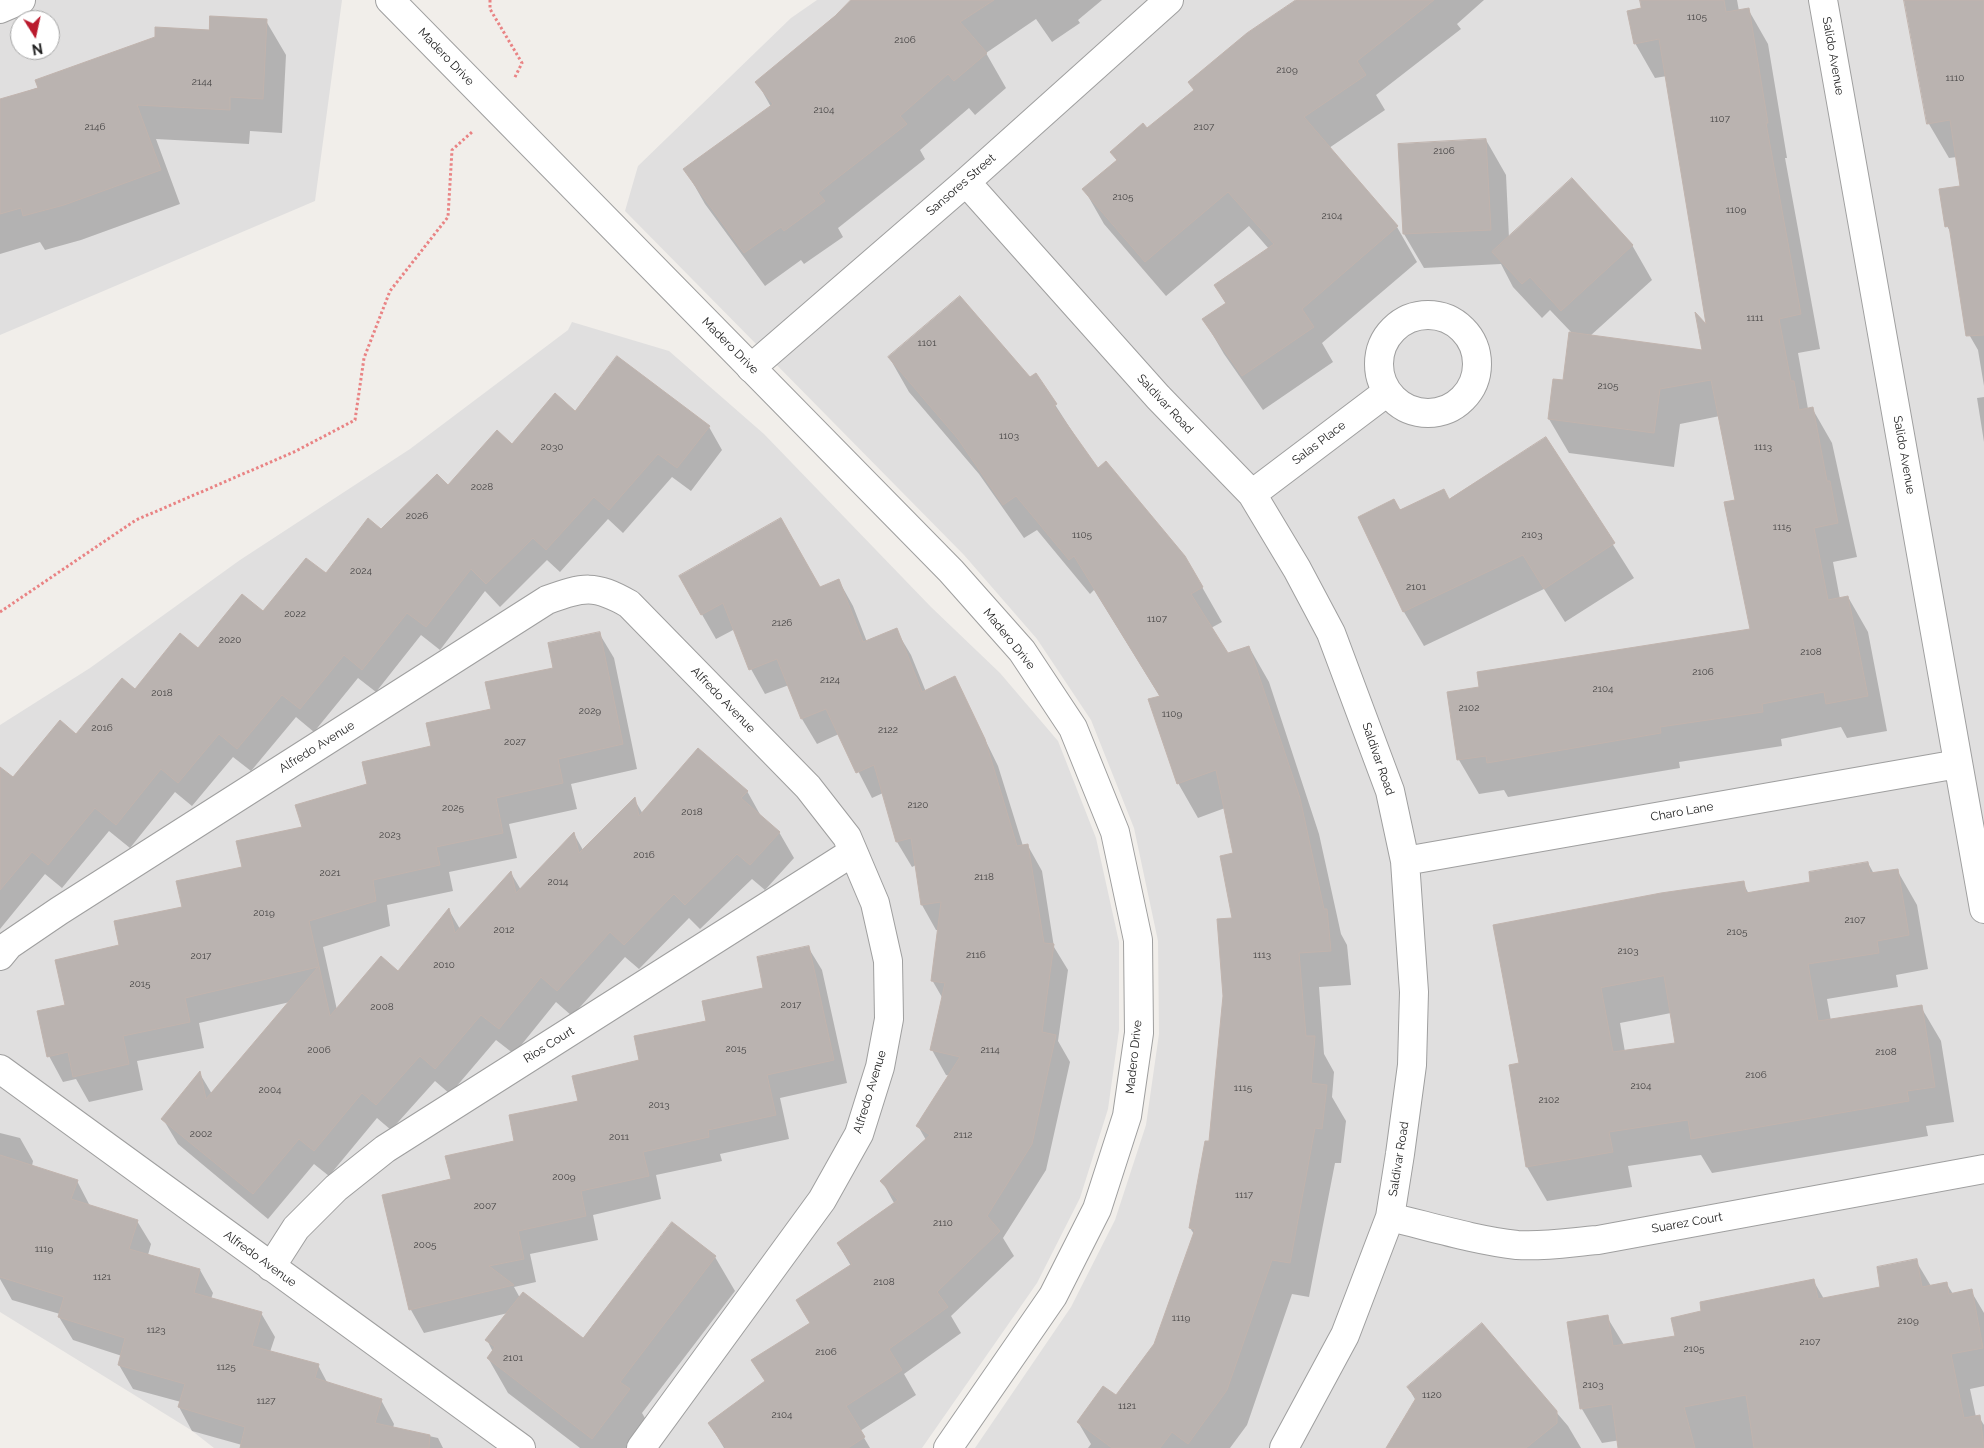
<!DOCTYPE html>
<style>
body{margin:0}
#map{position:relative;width:1984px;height:1448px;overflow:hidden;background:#f1eeea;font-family:Raleway,sans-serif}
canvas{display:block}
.north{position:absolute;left:10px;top:10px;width:50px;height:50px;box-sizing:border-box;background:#fff;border:1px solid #a7a7a7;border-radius:50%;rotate:170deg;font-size:14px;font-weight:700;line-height:20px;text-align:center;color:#222}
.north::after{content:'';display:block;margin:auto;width:18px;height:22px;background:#ba1a2d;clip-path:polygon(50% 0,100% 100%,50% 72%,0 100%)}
</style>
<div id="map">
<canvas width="1984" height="1448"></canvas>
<div class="north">N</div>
</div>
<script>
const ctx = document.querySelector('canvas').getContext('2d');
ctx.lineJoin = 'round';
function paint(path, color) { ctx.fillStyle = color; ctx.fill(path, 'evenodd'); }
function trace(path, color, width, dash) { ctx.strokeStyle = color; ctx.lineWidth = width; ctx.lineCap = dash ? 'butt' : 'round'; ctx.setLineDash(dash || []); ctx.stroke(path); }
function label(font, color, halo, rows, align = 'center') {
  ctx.font = font + ' Raleway,sans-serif'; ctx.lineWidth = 5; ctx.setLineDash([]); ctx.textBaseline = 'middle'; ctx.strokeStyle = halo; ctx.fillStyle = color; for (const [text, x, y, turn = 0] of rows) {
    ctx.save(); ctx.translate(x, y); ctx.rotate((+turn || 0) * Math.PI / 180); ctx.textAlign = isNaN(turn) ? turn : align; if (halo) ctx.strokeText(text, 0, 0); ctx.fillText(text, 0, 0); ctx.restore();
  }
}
paint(new Path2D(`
 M 0,0 L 342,0 L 315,201 L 0,335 ZM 20,20 L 50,20 L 50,50 L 20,50 Z
 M 817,0 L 1984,0 L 1984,1448 L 975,1448 L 1071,1307 L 1115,1220 L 1146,1125 L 1159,1034 L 1158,941 L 1134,828 L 1091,720 L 1037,639 L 964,555 L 625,211 L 638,166 L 791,18 Z
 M 572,322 L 669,351 L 764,434 L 931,607 L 1000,673 L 1058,741 L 1096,838 L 1119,942 L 1119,1030 L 1108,1109 L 1080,1198 L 1037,1283 L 922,1448 L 214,1448 L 191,1430 L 0,1312 L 0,725 L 90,668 L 240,560 L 410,449 L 568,330 Z`), '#e0dfdf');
paint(new Path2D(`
 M 854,0 L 1102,0 L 1078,20 L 1080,23 L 1052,42 L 1036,19 L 986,53 L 1006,88 L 975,115 L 969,108 L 920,150 L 925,159 L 838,228 L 843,237 L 804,264 L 801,260 L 765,286 L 705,204 L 685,169 L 771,107 L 757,82 Z
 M 1298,0 L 1484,0 L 1457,24 L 1461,29 L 1376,95 L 1385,110 L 1329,148 L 1397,227 L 1417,262 L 1322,343 L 1333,362 L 1263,410 L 1224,354 L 1204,320 L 1226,304 L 1215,285 L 1269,249 L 1249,226 L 1166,296 L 1104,224 L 1084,189 L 1117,161 L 1112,152 L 1147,129 L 1195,91 Z
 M 1641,0 L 1737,0 L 1739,11 L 1748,9 L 1768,44 L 1787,158 L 1785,158 L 1820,349 L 1798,353 L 1808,409 L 1812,408 L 1832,443 L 1857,557 L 1833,562 L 1840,599 L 1848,597 L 1868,632 L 1887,731 L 1847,738 L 1841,727 L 1781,739 L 1782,746 L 1679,762 L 1680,768 L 1508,797 L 1504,790 L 1479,794 L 1459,760 L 1481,688 L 1751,630 L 1736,501 L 1720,416 L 1680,424 L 1674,467 L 1569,453 L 1549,419 L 1564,382 L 1571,332 L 1550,310 L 1542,318 L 1513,287 L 1501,264 L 1424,268 L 1404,234 L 1486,140 L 1506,175 L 1509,238 L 1632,245 L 1652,280 L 1590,336 L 1703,351 L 1708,328 L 1667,76 L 1655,78 L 1635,43 L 1643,9 Z
 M 1905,0 L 1984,0 L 1984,386 L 1978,350 L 1967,331 L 1952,235 L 1947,226 L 1961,188 L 1957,157 L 1949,158 L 1929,124 Z
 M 266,21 L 286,55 L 282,133 L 250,131 L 249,144 L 156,139 L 180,204 L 81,240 L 45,250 L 40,242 L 0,254 L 0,100 L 210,31 Z
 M 889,357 L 1030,379 L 1036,375 L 1097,470 L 1202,587 L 1222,622 L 1211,628 L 1227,655 L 1249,647 L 1269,682 L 1319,834 L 1341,934 L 1347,945 L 1351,985 L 1319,987 L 1324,1054 L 1334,1072 L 1332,1097 L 1346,1121 L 1341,1163 L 1335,1163 L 1309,1297 L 1292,1294 L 1247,1425 L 1230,1448 L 1088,1448 L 1091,1444 L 1078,1422 L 1116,1397 L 1155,1345 L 1194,1234 L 1190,1228 L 1210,1143 L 1234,919 L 1235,854 L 1225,808 L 1198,818 L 1178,783 L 1160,697 L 1094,590 L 1090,594 L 1037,530 L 1024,538 L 979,474 L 909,392 Z
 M 1984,397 L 1984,442 L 1977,398 Z
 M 575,413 L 709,427 L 722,450 L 691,491 L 672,477 L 623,533 L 608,519 L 560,572 L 547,560 L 500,607 L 485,591 L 440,650 L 421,635 L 376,692 L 358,678 L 314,732 L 296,717 L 251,771 L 233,757 L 192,806 L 175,792 L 130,848 L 109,831 L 62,888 L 45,874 L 0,929 L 0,768 L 13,779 L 76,735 L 135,691 L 198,649 L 326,575 L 382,530 L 448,486 L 512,445 Z
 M 1546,439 L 1634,578 L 1565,622 L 1544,589 L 1424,646 L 1404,612 L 1359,517 L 1450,500 Z
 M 680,576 L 819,588 L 839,581 L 853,606 L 867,642 L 896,630 L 911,655 L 926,692 L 955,678 L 998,766 L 1023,846 L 1028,846 L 1042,871 L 1054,947 L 1068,970 L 1058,1041 L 1070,1062 L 1046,1170 L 1003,1238 L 1014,1256 L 951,1316 L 961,1333 L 904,1374 L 916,1395 L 860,1431 L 870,1448 L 724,1448 L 709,1423 L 766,1382 L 811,1324 L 851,1266 L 838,1244 L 894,1203 L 882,1181 L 926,1140 L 918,1126 L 950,1076 L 946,1075 L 932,1050 L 943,999 L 932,980 L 938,930 L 936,930 L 922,905 L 916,865 L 912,867 L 897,842 L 883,793 L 872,798 L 839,734 L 817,744 L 802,719 L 789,685 L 765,694 L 751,669 L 735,629 L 716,639 Z
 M 599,633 L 614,658 L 637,769 L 571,784 L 577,809 L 509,824 L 517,858 L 449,872 L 453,891 L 387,905 L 390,926 L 323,947 L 337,1010 L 399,972 L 449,910 L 460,929 L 511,873 L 521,890 L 574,834 L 583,850 L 634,799 L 643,814 L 747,791 L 762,818 L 779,832 L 794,858 L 765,890 L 752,879 L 700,929 L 689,918 L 639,969 L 625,957 L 572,1016 L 556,1002 L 514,1054 L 496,1040 L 450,1094 L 435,1081 L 391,1130 L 377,1118 L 329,1176 L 314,1164 L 268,1219 L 178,1144 L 163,1119 L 200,1074 L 212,1094 L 290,1002 L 199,1023 L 204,1048 L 137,1061 L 143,1090 L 89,1102 L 76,1079 L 63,1082 L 49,1056 L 67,1006 L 120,946 L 183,908 L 368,785 L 493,710 L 555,669 Z
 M 1868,863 L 1874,874 L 1897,870 L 1917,905 L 1928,969 L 1896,975 L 1898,987 L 1827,999 L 1831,1021 L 1921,1007 L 1941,1041 L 1954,1122 L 1926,1126 L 1928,1136 L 1712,1173 L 1701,1155 L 1628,1166 L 1632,1187 L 1547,1201 L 1527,1167 L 1521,1064 L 1495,926 L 1743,883 L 1749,894 L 1812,883 ZM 1671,1013 L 1677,1044 L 1625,1052 L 1620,1023 Z
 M 808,947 L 822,970 L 847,1083 L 780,1098 L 789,1139 L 720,1154 L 722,1161 L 656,1175 L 661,1199 L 593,1215 L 598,1240 L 530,1254 L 536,1282 L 514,1287 L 520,1298 L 584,1340 L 715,1257 L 735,1291 L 642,1413 L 649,1425 L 631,1448 L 580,1448 L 508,1393 L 488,1358 L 493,1352 L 487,1340 L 508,1313 L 424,1333 L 411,1310 L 383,1196 L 452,1180 L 516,1142 L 641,1061 L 765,989 Z
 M 0,1133 L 20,1138 L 33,1161 L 32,1166 L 77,1181 L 90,1206 L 137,1221 L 151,1244 L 148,1255 L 200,1270 L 213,1293 L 211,1299 L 261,1313 L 275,1337 L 270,1352 L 318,1365 L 328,1384 L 381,1400 L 394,1424 L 393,1428 L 438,1438 L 443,1448 L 241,1448 L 242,1445 L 192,1431 L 179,1407 L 181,1402 L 133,1389 L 119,1365 L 122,1356 L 73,1340 L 59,1317 L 60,1314 L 12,1300 L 0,1279 Z
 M 1916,1261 L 1931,1286 L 1946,1283 L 1953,1294 L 1971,1291 L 1984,1313 L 1984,1386 L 1970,1389 L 1976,1417 L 1979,1417 L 1984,1425 L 1984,1448 L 1632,1448 L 1627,1439 L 1602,1443 L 1582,1409 L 1568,1323 L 1607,1317 L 1624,1345 L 1676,1337 L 1703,1312 L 1813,1280 L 1824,1299 L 1882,1288 Z
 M 1482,1325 L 1568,1426 L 1581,1448 L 1388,1448 L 1416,1401 L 1408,1387 Z`), '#0003');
const building = new Path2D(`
 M 851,0 L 994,0 L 960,22 L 987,53 L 954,81 L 948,74 L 900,116 L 907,124 L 818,193 L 825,201 L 784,231 L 781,227 L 744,253 L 683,169 L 773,104 L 755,82 L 835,16 Z
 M 1296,0 L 1434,0 L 1357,61 L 1366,75 L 1304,117 L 1398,226 L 1302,309 L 1314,327 L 1242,376 L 1202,319 L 1226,303 L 1214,285 L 1274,244 L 1228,192 L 1145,262 L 1082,189 L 1117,160 L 1110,152 L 1143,123 L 1147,128 L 1194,90 L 1188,82 L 1247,33 Z
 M 1640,0 L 1724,0 L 1726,12 L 1749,8 L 1768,123 L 1766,123 L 1801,314 L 1779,319 L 1791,381 L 1794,381 L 1799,410 L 1813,407 L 1827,481 L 1830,481 L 1838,523 L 1814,528 L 1828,600 L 1848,596 L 1868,696 L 1826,704 L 1824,692 L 1762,704 L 1763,712 L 1660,727 L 1661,733 L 1487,763 L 1486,756 L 1457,760 L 1447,692 L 1479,687 L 1477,672 L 1750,629 L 1724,502 L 1735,500 L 1711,380 L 1660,389 L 1654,433 L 1548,419 L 1553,379 L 1563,380 L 1569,332 L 1702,350 L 1695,312 L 1706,324 L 1659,39 L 1634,44 L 1627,11 L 1641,8 Z
 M 1904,0 L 1984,0 L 1984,335 L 1966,336 L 1949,226 L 1945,227 L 1939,189 L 1960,186 L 1950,120 L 1927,124 Z
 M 210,16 L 267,19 L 263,99 L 230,97 L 230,110 L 137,105 L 161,170 L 64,205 L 23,216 L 21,208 L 0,214 L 0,99 L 38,88 L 35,80 L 155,37 L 155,27 L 209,30 Z
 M 1486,139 L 1491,230 L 1403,234 L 1398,144 Z
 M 1572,178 L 1633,245 L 1561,311 L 1530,277 L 1522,284 L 1492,252 Z
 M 960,296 L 1030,377 L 1036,373 L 1057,404 L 1054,406 L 1098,468 L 1106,461 L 1185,556 L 1203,587 L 1191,594 L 1228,653 L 1249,646 L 1300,798 L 1324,909 L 1327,909 L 1331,951 L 1299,953 L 1306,1036 L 1315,1036 L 1311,1083 L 1327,1085 L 1322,1129 L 1315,1128 L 1290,1263 L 1272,1260 L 1227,1390 L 1188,1444 L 1172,1432 L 1160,1448 L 1112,1448 L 1077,1422 L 1103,1386 L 1116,1395 L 1154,1344 L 1195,1229 L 1189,1228 L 1205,1141 L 1209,1141 L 1223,996 L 1217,919 L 1232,918 L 1220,856 L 1233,853 L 1216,770 L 1177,784 L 1148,699 L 1160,696 L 1074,556 L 1069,560 L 1016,496 L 1003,505 L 958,439 L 888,357 Z
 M 617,356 L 710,426 L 677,468 L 658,454 L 609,510 L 594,497 L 546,550 L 533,538 L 486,584 L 471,569 L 426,627 L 407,613 L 362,670 L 344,655 L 300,709 L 282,695 L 237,749 L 219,734 L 178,783 L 161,769 L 116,825 L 95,808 L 48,865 L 32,852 L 0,890 L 0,767 L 13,777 L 60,720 L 76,734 L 122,678 L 135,689 L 180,633 L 198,648 L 242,594 L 263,611 L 306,558 L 326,573 L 368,518 L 381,529 L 437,474 L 448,485 L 497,430 L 512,444 L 555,393 L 575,411 Z
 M 1546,437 L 1615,543 L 1544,589 L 1523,555 L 1403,612 L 1358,517 L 1394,499 L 1400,510 L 1444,489 L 1449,499 Z
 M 781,518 L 820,587 L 839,579 L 863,642 L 897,628 L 922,692 L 955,676 L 985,739 L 1017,846 L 1028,844 L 1044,943 L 1054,944 L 1042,1032 L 1056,1035 L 1032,1144 L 987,1216 L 1000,1231 L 937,1292 L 948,1307 L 889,1349 L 902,1370 L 846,1406 L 865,1437 L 848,1448 L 726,1448 L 708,1423 L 765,1381 L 751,1360 L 810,1323 L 796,1300 L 852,1264 L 837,1243 L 898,1200 L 880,1181 L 930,1135 L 916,1126 L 960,1057 L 930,1050 L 945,983 L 931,981 L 941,902 L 921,905 L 911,838 L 896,842 L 874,765 L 856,773 L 826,709 L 801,719 L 777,659 L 749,670 L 723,603 L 701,615 L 679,576 Z
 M 600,632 L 623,744 L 558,759 L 563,783 L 496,798 L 503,833 L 436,847 L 440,865 L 373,880 L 376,901 L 309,921 L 330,1016 L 381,956 L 398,971 L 449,908 L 455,933 L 511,871 L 516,893 L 574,832 L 579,853 L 635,797 L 639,816 L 698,748 L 748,791 L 741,798 L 780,832 L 750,865 L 737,854 L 685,905 L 674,894 L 624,945 L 610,932 L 557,991 L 541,977 L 499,1029 L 481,1015 L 435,1069 L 420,1056 L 376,1105 L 362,1093 L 314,1151 L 299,1139 L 253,1194 L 161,1119 L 200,1071 L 206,1099 L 318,967 L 185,998 L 190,1022 L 123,1036 L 129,1064 L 73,1077 L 68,1052 L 47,1057 L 37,1011 L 65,1005 L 55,960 L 119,945 L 114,921 L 182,907 L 176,881 L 242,867 L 236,841 L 302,827 L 295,805 L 367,784 L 362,762 L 431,746 L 426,723 L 491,709 L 485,682 L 553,668 L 548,643 Z
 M 1868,862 L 1870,873 L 1898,869 L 1909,935 L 1877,941 L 1879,953 L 1808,964 L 1818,1021 L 1922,1005 L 1935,1087 L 1907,1091 L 1909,1101 L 1691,1139 L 1688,1120 L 1609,1132 L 1613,1152 L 1526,1167 L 1509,1065 L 1519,1063 L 1493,925 L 1661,893 L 1744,881 L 1746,893 L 1810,882 L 1809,872 ZM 1664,976 L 1675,1043 L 1613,1052 L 1601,988 Z
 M 809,946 L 834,1060 L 767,1075 L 776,1115 L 708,1130 L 709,1137 L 643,1152 L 649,1176 L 581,1191 L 586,1216 L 518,1231 L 524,1259 L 489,1266 L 514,1285 L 409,1310 L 382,1195 L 451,1179 L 445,1156 L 514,1141 L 509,1115 L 578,1101 L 572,1076 L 639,1060 L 634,1036 L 706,1021 L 702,1001 L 763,988 L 757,957 Z
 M 0,1155 L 78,1180 L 71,1199 L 138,1220 L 129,1249 L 200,1269 L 194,1293 L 262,1312 L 252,1346 L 319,1364 L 315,1378 L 382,1399 L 375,1423 L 430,1435 L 429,1448 L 240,1448 L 245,1427 L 178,1407 L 185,1384 L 118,1365 L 125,1338 L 58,1317 L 64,1297 L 0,1277 Z
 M 672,1222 L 716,1256 L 620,1382 L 630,1389 L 592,1439 L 487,1358 L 495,1347 L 485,1340 L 523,1292 L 583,1338 Z
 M 1917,1259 L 1922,1287 L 1947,1282 L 1949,1294 L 1972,1289 L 1983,1348 L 1951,1354 L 1964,1418 L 1980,1415 L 1984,1448 L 1754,1448 L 1746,1395 L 1684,1407 L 1695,1448 L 1618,1448 L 1612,1404 L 1580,1409 L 1567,1322 L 1608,1315 L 1613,1346 L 1675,1336 L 1671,1318 L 1701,1311 L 1700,1302 L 1814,1279 L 1818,1299 L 1880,1287 L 1877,1267 Z
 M 1482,1323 L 1557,1411 L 1557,1423 L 1526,1448 L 1386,1448 L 1416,1398 L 1407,1387 Z`);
paint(building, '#bab3b0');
trace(building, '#c1b4ae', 1);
const minor = new Path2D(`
 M 1823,0 L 1984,909
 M 0,9 L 21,0
 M 966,182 L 1158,397 L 1252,494 L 1297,569 L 1331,633 L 1390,791 L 1405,861 L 1414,992 L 1412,1065 L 1400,1154 L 1390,1217 L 1345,1335 L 1284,1448
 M1379 364a49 49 0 1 1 98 0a49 49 0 1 1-98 0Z
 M 751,368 L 966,182 L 1169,0
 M 1252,494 L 1387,392
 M 1405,861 L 1958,764
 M 0,956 L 9,945 L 59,911 L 547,600 C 584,587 594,584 629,604 L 808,787 L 847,837 L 875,903 L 888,961 L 889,1019 L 880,1067 L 859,1134 L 822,1200 L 641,1448
 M 0,1069 L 521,1448
 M 1390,1217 C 1432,1227 1474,1240 1517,1245 C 1544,1247 1572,1242 1598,1240 L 1984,1169
 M 271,1267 L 296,1228 L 336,1188 L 385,1149 L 853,852`);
const tertiary = new Path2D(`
 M 390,0 L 951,571 L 1022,651 L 1073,728 L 1115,832 L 1138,940 L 1139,1033 L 1127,1116 L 1097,1209 L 1053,1296 L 948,1448`);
trace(minor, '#9f9f9f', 30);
trace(tertiary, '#9f9f9f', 30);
trace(new Path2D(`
 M 490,0 L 490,9 L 522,63 L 514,79
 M 0,612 L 136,520 L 294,452 L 355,420 L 364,358 L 390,291 L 448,217 L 452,150 L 472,132`), '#e98384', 3, [2.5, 2.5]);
trace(minor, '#fff', 28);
trace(tertiary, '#fff', 28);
label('10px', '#484646', null, [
 ["1105",1697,17],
 ["2106",905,40],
 ["2109",1287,70],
 ["1110",1955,78],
 ["2144",202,82],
 ["2104",824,110],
 ["1107",1720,119],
 ["2146",95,127],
 ["2107",1204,127],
 ["2106",1444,151],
 ["2105",1123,197],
 ["1109",1736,210],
 ["2104",1332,216],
 ["1111",1755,318],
 ["1101",927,343],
 ["2105",1608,386],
 ["1103",1009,436],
 ["2030",552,447],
 ["1113",1763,447],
 ["2028",482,487],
 ["2026",417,516],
 ["1115",1782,527],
 ["1105",1082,535],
 ["2103",1532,535],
 ["2024",361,571],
 ["2101",1416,587],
 ["2022",295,614],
 ["1107",1157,619],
 ["2126",782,623],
 ["2020",230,640],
 ["2108",1811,652],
 ["2106",1703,672],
 ["2124",830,680],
 ["2104",1603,689],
 ["2018",162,693],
 ["2102",1469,708],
 ["2029",590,711],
 ["1109",1172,714],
 ["2016",102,728],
 ["2122",888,730],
 ["2027",515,742],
 ["2120",918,805],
 ["2025",453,808],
 ["2018",692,812],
 ["2023",390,835],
 ["2016",644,855],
 ["2021",330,873],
 ["2118",984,877],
 ["2014",558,882],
 ["2019",264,913],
 ["2107",1855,920],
 ["2012",504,930],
 ["2105",1737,932],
 ["2103",1628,951],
 ["2116",976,955],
 ["1113",1262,955],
 ["2017",201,956],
 ["2010",444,965],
 ["2015",140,984],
 ["2017",791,1005],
 ["2008",382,1007],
 ["2015",736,1049],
 ["2006",319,1050],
 ["2114",990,1050],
 ["2108",1886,1052],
 ["2106",1756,1075],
 ["2104",1641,1086],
 ["1115",1243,1088],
 ["2004",270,1090],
 ["2102",1549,1100],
 ["2013",659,1105],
 ["2002",201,1134],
 ["2112",963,1135],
 ["2011",619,1137],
 ["2009",564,1177],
 ["1117",1244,1195],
 ["2007",485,1206],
 ["2110",943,1223],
 ["2005",425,1245],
 ["1119",44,1249],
 ["1121",102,1277],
 ["2108",884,1282],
 ["1119",1181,1318],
 ["2109",1908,1321],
 ["1123",156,1330],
 ["2107",1810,1342],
 ["2105",1694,1349],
 ["2106",826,1352],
 ["2101",513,1358],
 ["1125",226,1367],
 ["2103",1593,1385],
 ["1120",1432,1395],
 ["1127",266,1401],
 ["1121",1127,1406],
 ["2104",782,1415]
]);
label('12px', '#222', '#fff', [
 ["Salido Avenue",1833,56,80],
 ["Madero Drive",446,57,46],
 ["Sansores Street",961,185,-41],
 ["Madero Drive",730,346,45],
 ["Saldivar Road",1165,404,47],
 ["Salas Place",1319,443,-37],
 ["Salido Avenue",1904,455,80],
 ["Madero Drive",1009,639,51],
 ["Alfredo Avenue",723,700,46],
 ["Alfredo Avenue",317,747,-32],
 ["Saldivar Road",1378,759,71],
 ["Charo Lane",1682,812,-10],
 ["Rios Court",549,1045,-32],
 ["Madero Drive",1134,1057,-84],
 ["Alfredo Avenue",870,1092,-73],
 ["Saldivar Road",1399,1159,-81],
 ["Suarez Court",1687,1223,-10],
 ["Alfredo Avenue",260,1259,36]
]);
</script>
